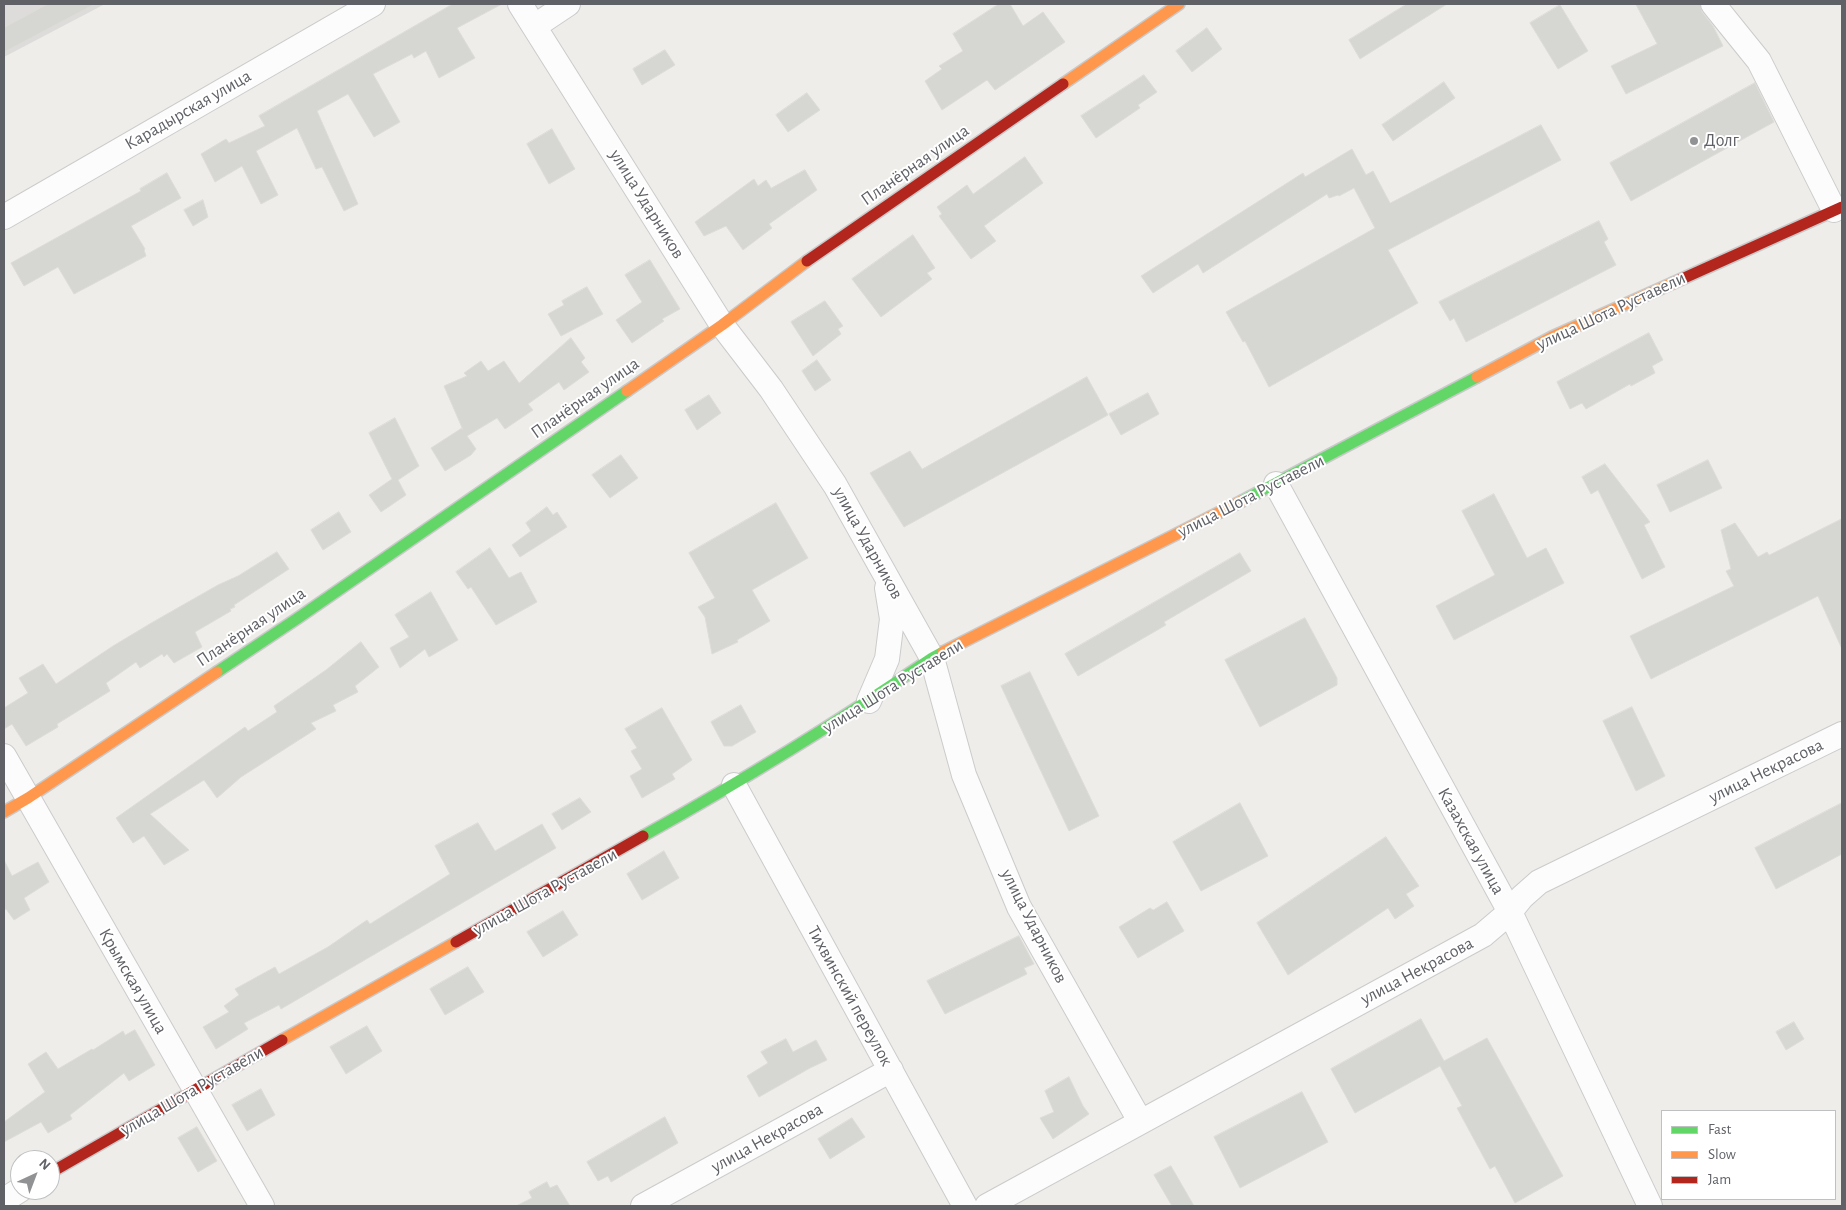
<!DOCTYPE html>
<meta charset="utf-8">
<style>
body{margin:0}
#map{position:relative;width:1846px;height:1210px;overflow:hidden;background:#eeede9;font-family:"Alegreya Sans",sans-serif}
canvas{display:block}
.frame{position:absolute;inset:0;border:5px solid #5f6166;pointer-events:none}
.legend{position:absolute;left:1661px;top:1110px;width:175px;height:90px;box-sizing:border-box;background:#fff;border:1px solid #bfc0c2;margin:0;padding:6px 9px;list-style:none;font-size:15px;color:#5f6166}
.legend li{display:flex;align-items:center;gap:10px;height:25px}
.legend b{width:25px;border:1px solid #bfc0c2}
.north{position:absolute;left:10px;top:1150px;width:50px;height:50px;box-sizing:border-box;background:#fff;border:1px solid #bfc0c2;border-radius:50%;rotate:43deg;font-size:14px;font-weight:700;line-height:20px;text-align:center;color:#5f6166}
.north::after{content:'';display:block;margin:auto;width:18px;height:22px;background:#919294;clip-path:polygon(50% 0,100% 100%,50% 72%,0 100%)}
</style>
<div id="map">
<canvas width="1846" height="1210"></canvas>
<div class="frame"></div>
<ul class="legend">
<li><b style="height:6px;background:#63d668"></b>Fast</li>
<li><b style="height:6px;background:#ff974d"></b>Slow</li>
<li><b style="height:6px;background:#b3261e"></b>Jam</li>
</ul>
<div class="north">N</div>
</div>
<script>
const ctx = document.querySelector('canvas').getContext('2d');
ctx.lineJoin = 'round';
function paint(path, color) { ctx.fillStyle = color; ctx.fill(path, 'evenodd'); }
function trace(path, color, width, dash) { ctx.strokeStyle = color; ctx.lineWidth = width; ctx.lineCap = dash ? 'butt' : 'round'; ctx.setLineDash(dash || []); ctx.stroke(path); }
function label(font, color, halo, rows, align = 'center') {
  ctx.font = font + ' "Alegreya Sans",sans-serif'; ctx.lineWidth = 4; ctx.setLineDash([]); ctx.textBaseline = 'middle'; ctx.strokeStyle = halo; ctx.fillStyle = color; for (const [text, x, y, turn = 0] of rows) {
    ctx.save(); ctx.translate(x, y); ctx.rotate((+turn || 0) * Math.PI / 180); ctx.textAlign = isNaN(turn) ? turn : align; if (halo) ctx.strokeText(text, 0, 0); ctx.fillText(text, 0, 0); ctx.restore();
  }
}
paint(new Path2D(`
 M 4,4 L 105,4 L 4,57 Z`), '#dddcda');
const building = new Path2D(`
 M 48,4 L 95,4 L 4,52 L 4,28 Z
 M 453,4 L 502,4 L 457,28 L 475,58 L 439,78 L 426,51 L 414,58 L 412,54 L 373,74 L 400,122 L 374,137 L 348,94 L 317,111 L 358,204 L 344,211 L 322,167 L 316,169 L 297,128 L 256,151 L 278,195 L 261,204 L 242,166 L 215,182 L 201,154 L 226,139 L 229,143 L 265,126 L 259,116 Z
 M 999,4 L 1010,4 L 1023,26 L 1043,12 L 1065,42 L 995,90 L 987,80 L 942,110 L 925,81 L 942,69 L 939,66 L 963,51 L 953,34 Z
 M 1407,4 L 1447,4 L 1360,59 L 1349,40 Z
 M 1636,4 L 1700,4 L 1702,12 L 1713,26 L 1723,46 L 1626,94 L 1611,66 L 1657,44 Z
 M 1560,5 L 1588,51 L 1558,69 L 1530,23 Z
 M 1207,28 L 1222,49 L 1192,72 L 1176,51 Z
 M 665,50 L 675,65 L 642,85 L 633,69 Z
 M 1144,75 L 1157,92 L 1138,105 L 1140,108 L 1096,138 L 1081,116 Z
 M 1444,82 L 1455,98 L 1393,141 L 1382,125 Z
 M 1755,83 L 1774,122 L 1631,201 L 1610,163 Z
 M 807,93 L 820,110 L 788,132 L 776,115 Z
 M 1541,125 L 1561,160 L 1388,250 L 1418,303 L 1269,387 L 1245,341 L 1243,342 L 1226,312 L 1375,228 L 1354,188 L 1339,196 L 1338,195 L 1329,198 L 1327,194 L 1203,273 L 1198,264 L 1153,293 L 1141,276 L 1303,173 L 1305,177 L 1352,149 L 1366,175 L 1373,171 L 1390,203 Z
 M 552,129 L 575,169 L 549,184 L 527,144 Z
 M 1025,157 L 1043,183 L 984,226 L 996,241 L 971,259 L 939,216 L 942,214 L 937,207 L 967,185 L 973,194 Z
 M 805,170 L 817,190 L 769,224 L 772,228 L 743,250 L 726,226 L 704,236 L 695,222 L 754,179 L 758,186 L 766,180 L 771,188 Z
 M 167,173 L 181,198 L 131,226 L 145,249 L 144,250 L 146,256 L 74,294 L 58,267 L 24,286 L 11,263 L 141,191 L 140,189 Z
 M 203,200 L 208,217 L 193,226 L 184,210 Z
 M 1599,221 L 1608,239 L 1604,242 L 1616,265 L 1466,342 L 1454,318 L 1450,321 L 1439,302 Z
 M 913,235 L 935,268 L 927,273 L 932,279 L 881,317 L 852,279 Z
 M 650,260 L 680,309 L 662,319 L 664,321 L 632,343 L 616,320 L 642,302 L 625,275 Z
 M 587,287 L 603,314 L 561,336 L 548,314 L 564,305 L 562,301 Z
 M 825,301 L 843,326 L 838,329 L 841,334 L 813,356 L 791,322 Z
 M 1649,333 L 1663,360 L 1652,366 L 1655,373 L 1631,386 L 1630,384 L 1586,409 L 1582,403 L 1570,409 L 1557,382 Z
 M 571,338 L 585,358 L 581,362 L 589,372 L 564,390 L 559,382 L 528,404 L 533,410 L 505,429 L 497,418 L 467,436 L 476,449 L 471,455 L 445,471 L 431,448 L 462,428 L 463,430 L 444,386 L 467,376 L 464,373 L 481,361 L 488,371 L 504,361 L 519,383 Z
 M 817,360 L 831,380 L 815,391 L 802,371 Z
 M 1087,377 L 1108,415 L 904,527 L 870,473 L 910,451 L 922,469 Z
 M 1148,393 L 1159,414 L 1121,435 L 1109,414 Z
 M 709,395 L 721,413 L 697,430 L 685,410 Z
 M 395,418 L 419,466 L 398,480 L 406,495 L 381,512 L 369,495 L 392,479 L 369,433 Z
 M 621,455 L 638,478 L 610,498 L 592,475 Z
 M 1708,460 L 1722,488 L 1670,512 L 1657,485 Z
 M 1605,464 L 1650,522 L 1644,525 L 1665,567 L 1642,579 L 1598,490 L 1591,494 L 1582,477 Z
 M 1494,494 L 1527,558 L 1546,548 L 1564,583 L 1454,640 L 1436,606 L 1495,575 L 1462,511 Z
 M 776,503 L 808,558 L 752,590 L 770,621 L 737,640 L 738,642 L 712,654 L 705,617 L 698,607 L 715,598 L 689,553 Z
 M 547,507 L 553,515 L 557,512 L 567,527 L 520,557 L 512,545 L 531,531 L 526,523 Z
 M 339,512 L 351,532 L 323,550 L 311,530 Z
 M 1842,519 L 1842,649 L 1818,596 L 1651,679 L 1630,636 L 1734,586 L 1726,571 L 1731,569 L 1721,530 L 1735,523 L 1758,557 L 1767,552 L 1769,555 Z
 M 490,548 L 509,578 L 521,572 L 537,602 L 496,625 L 471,587 L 468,589 L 456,572 Z
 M 277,552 L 289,569 L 234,605 L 235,607 L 230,609 L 231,611 L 195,632 L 202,647 L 174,663 L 167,654 L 164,657 L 162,654 L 140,668 L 136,662 L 106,683 L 110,691 L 57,724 L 58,727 L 26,746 L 12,724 L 4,729 L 4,708 L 28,693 L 19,678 L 43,664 L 56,684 L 113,646 L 153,622 L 218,585 L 238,576 Z
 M 1240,553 L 1251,571 L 1164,622 L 1166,625 L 1078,676 L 1065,654 Z
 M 431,592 L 458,640 L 429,657 L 425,649 L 400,668 L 390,648 L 409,637 L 395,615 Z
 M 1305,618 L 1337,678 L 1337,685 L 1260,727 L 1225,660 Z
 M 361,642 L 379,667 L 355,686 L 358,692 L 333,705 L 336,711 L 311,723 L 316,729 L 241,777 L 217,798 L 204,780 L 150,814 L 189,850 L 164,865 L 144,836 L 133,843 L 116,818 L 245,727 L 248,731 L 277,712 L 274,706 L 326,670 Z
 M 1030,672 L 1099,816 L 1069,831 L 1001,686 Z
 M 741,705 L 756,732 L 732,746 L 724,746 L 711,722 Z
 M 1632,707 L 1665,776 L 1636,791 L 1603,721 Z
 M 662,708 L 692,760 L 672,774 L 675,779 L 642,798 L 630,776 L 642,769 L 631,751 L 637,748 L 625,729 Z
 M 580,798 L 591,812 L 562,830 L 552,814 Z
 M 1240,803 L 1268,856 L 1201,891 L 1173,842 Z
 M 1842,803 L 1842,854 L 1776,889 L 1755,848 Z
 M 478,823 L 495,851 L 542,824 L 556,848 L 281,1009 L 279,1005 L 244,1023 L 248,1029 L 216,1049 L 203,1027 L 229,1012 L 224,1006 L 239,995 L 235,989 L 275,967 L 279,974 L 328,947 L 367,920 L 370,924 L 450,874 L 435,846 Z
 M 1386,837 L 1419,886 L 1406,894 L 1414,906 L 1395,919 L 1388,908 L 1288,975 L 1257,923 Z
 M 664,851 L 679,878 L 642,900 L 627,874 Z
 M 4,860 L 12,876 L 38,862 L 49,882 L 24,898 L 30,910 L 14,920 L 6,909 L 4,910 Z
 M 1167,902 L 1184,931 L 1138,958 L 1119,927 L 1150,908 L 1153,910 Z
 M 563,911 L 578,935 L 543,957 L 527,932 Z
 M 1019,936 L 1034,964 L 1024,968 L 1027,974 L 945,1014 L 927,981 Z
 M 468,967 L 484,992 L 445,1015 L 430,989 Z
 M 1421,1019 L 1444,1061 L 1487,1038 L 1563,1176 L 1515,1203 L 1495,1166 L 1490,1169 L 1457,1108 L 1462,1106 L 1440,1066 L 1355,1113 L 1331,1069 Z
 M 1794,1022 L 1804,1039 L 1786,1050 L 1776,1032 Z
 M 367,1026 L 382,1051 L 346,1074 L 330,1047 Z
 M 135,1030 L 155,1065 L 129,1081 L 124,1073 L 70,1115 L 72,1119 L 48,1133 L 41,1122 L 4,1142 L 4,1122 L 45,1092 L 28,1064 L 46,1052 L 58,1069 L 92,1049 L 93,1050 L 123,1031 L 125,1035 Z
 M 786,1039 L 793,1052 L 816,1040 L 827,1060 L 810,1068 L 759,1097 L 747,1076 L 768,1063 L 761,1052 Z
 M 1069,1077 L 1083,1106 L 1089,1114 L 1053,1139 L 1040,1118 L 1054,1112 L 1045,1091 Z
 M 261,1089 L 275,1115 L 247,1131 L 232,1105 Z
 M 1302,1092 L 1328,1142 L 1240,1188 L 1214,1137 Z
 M 665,1117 L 678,1143 L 611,1182 L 608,1176 L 598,1181 L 587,1162 Z
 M 852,1118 L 865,1137 L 830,1159 L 818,1139 Z
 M 197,1127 L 217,1161 L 198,1172 L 178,1138 Z
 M 1171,1166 L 1194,1206 L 1172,1206 L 1154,1175 Z
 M 547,1182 L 550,1188 L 557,1185 L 570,1206 L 516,1206 L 532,1198 L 529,1192 Z`);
paint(building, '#d6d6d3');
trace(building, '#dddcd8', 1);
const street = new Path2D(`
 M 520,4 L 722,325 L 771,389 L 835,485 L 932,658 L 964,775 L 1019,907 L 1140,1121
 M 1713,4 L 1759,61 L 1834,210
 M 535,26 L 568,4
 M 4,217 L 373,4
 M 1276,484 L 1510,912 L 1650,1206
 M 869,701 L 887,659 L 892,619 L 887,588
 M 4,756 L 262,1206
 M 734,785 L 965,1206
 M 4,1200 L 20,1190
 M 643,1206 L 891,1070
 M 987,1206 L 1483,935 L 1510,912 L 1522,897 L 1539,882 L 1842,734`);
const fast = new Path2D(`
 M 1242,501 L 1477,377
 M 217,672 L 298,618 L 627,391
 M 643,836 C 742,781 838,722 932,658 L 943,652`);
const slow = new Path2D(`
 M 1063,84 L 1179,4
 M 1477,377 L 1552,337 L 1673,283
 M 627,391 L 722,325 L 807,261
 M 943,652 L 1242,501
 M 4,812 L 28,798 L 217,672
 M 282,1040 L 456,942`);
const jam = new Path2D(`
 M 807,261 L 1063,84
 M 1673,283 L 1842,207
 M 456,942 L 643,836
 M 50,1173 L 282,1040`);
trace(street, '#cbcbcb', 26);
trace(fast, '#c9c9ca', 14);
trace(slow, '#c9c9ca', 14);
trace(jam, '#c9c9ca', 14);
trace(street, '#fcfcfc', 24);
trace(fast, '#63d668', 11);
trace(slow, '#ff974d', 11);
trace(jam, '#b3261e', 11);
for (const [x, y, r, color] of [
 [1694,141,5,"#919294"]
]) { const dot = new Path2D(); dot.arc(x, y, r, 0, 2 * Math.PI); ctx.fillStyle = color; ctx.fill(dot); trace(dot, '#fff', 2); }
label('18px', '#5f6166', '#fff', [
 ["Карадырская улица",188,110,-30],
 ["Планёрная улица",915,165,-35],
 ["улица Ударников",647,204,58],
 ["улица Шота Руставели",1611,311,-25],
 ["Планёрная улица",585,398,-35],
 ["улица Шота Руставели",1251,496,-27],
 ["улица Ударников",868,543,61],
 ["Планёрная улица",251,627,-34],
 ["улица Шота Руставели",893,686,-32],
 ["улица Некрасова",1766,771,-26],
 ["Казахская улица",1471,841,61],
 ["улица Шота Руставели",545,892,-29],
 ["улица Ударников",1034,926,63],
 ["улица Некрасова",1417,971,-28],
 ["Крымская улица",133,981,60],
 ["Тихвинский переулок",850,996,61],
 ["улица Шота Руставели",192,1091,-30],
 ["улица Некрасова",767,1138,-29]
]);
label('18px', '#5f6166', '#fff', [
 ["Долг",1704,141]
], 'left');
</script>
